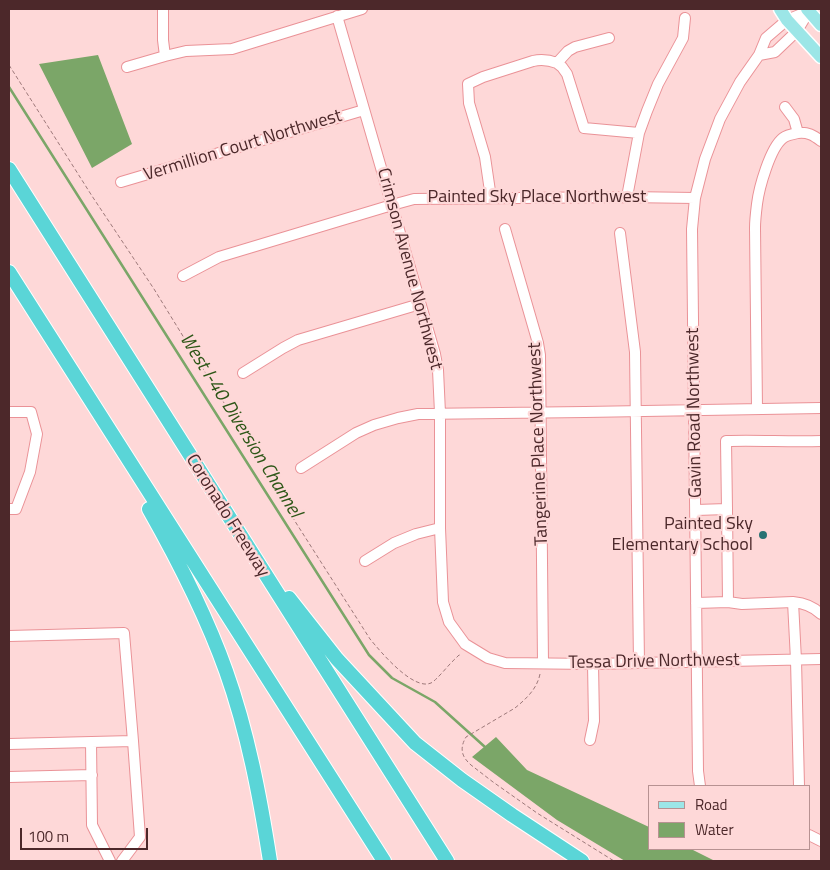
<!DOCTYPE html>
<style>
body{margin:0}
#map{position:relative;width:830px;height:870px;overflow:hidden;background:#fed8d8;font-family:"Titillium Web",sans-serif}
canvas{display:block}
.frame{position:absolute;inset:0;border:10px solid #4c282a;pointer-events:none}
.legend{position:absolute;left:648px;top:785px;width:162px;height:65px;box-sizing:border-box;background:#fed8d8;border:1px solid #b79292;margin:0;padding:6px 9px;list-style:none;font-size:15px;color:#4c282a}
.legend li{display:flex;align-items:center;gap:10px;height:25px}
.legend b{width:25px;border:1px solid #b79292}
.scale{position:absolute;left:20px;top:828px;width:128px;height:22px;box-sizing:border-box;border:2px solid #4c282a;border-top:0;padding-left:6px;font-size:15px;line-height:18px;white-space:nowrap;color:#4c282a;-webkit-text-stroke:4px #fed8d8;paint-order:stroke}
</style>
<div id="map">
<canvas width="830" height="870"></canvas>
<div class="frame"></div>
<ul class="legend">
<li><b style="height:6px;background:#9ce6e7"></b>Road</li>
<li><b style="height:14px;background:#7ba668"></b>Water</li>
</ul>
<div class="scale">100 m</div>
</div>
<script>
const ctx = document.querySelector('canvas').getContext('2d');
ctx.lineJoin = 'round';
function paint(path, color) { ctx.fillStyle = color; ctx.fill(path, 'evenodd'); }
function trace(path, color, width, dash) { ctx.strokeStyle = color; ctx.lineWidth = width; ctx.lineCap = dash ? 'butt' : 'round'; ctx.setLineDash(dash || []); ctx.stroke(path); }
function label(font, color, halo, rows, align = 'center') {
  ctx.font = font + ' "Titillium Web",sans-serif'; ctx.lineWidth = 4.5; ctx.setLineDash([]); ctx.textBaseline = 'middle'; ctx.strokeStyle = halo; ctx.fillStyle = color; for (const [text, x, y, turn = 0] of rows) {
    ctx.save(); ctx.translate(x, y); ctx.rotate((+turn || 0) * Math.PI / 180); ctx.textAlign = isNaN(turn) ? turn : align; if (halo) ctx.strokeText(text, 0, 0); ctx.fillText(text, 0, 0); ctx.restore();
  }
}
paint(new Path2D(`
 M 98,55 L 132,144 L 92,168 L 39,64 Z
 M 496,737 L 527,770 L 649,827 L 649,849 L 691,849 L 715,861 L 625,861 L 557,820 L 472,757 Z`), '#7ba668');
trace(new Path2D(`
 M 9,87 L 369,655 L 392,678 L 435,702 L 485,747`), '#7ba668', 2.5);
const minor = new Path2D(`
 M 163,9 L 163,40 L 165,56
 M 337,16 L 435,354 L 438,370 L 440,413 L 440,528 L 443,602 L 449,622 L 465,644 L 488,658 L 505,663 L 593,664 L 821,659
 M 759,55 L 775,52 L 797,31 L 809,11
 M 557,63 L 562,67 L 567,74 L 584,128 L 639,133
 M 127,67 L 165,56 L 186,51 L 232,49 L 362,9
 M 785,107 L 794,119 L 798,133 C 808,132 813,135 821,141
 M 121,182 L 364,110
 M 627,197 L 639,133 L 647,111 L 658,84 L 683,38 L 685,18
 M 491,198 L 485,157 L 469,103 L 468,84 L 483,77 L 533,61 C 542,59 549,60 557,63 L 568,51 L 575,47 L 609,38
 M 505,229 L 538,343 L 540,355 L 543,663
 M 620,233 L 635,352 L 639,663
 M 183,276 L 219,257 L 392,205 L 414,199 L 627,197 L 695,198
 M 243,373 L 283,348 L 298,340 L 420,304
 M 757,409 L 755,228 C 755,220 756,212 757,204 C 759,188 770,148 783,138 C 787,135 793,134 798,133
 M 9,412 L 31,412 L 37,434 L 30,472 L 16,509 L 9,509
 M 301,468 L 356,433 L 374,425 L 398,418 L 418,414 L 585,412 L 821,408
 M 696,510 L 727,509 L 726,441 C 758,440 789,442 821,441
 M 365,561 L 394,543 L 416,534 L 440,528
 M 728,602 L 742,604 L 793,602 L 796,660 L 799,786
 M 793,602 C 804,603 813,606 821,614
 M 696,603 L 728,602 L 727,509
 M 9,636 L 124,633 L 133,741 L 9,744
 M 590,740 L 594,721 L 593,664
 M 91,742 L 92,825 L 110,861
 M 9,777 L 92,775
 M 700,786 L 698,771 L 692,229 L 695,198 L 705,159 L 720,119 L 740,82 L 759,55 L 766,38 L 787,20 L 809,11
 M 809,835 L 821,841
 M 122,861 L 140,837 L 133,741`);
const major = new Path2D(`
 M 780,9 L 787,20 L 821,57
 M 807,9 L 821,25`);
const highway = new Path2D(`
 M 9,169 L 447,861
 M 9,272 L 384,861
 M 149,509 C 179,562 206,615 226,671 C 248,733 260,797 270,861
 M 289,598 L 337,659 L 415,743 L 462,780 L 512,815 L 582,861`);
trace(minor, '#ea9297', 12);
trace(major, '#fff', 15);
trace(highway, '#fff', 16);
trace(new Path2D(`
 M 9,65 L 92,196 L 154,289 L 264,468 L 291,515 L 370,639 C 380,651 413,691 431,683 C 437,680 449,664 456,658 L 459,655 L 462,655
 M 540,674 C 537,689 526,699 515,708 L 466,737 C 459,749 462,757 471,765 L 493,782 L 537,813 L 614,861`), '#9c7879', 1, [4, 2.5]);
trace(minor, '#fff', 10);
trace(major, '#9ce6e7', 12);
trace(highway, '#5ad5d7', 14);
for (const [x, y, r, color] of [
 [763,535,5,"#287273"]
]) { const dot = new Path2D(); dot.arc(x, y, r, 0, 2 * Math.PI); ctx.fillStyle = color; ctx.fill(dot); trace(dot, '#fed8d8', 2); }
label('18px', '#4c282a', '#fed8d8', [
 ["Vermillion Court Northwest",243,146,-17],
 ["Painted Sky Place Northwest",537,198],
 ["Crimson Avenue Northwest",409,269,75],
 ["Gavin Road Northwest",695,413,-91],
 ["Tangerine Place Northwest",539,444,-92],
 ["Coronado Freeway",227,516,58],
 ["Tessa Drive Northwest",654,662,-1]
]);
label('18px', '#4c282a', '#fed8d8', [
 ["Painted Sky",753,525],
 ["Elementary School",753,546]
], 'right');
label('italic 19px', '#2d5617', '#fed8d8', [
 ["West I-40 Diversion Channel",240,426,58]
]);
</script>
